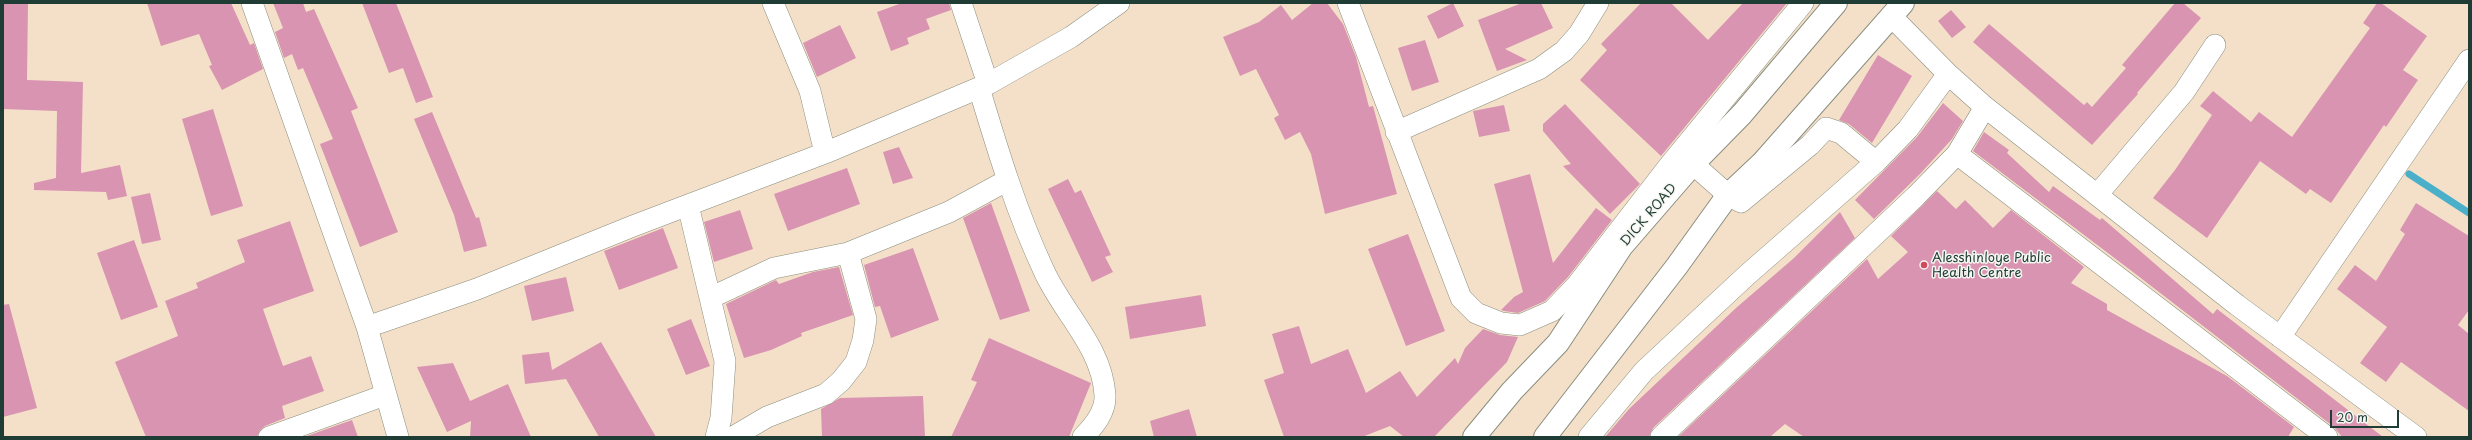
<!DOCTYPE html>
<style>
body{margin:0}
#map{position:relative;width:2472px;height:440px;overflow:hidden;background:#f4e0c8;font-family:"Playpen Sans",sans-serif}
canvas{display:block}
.frame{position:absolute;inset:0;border:4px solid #1f3d34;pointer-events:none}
.scale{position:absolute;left:2330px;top:410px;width:69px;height:18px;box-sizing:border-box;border:2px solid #1f3d34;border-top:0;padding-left:5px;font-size:12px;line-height:14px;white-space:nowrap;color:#1f3d34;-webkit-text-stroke:3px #f6f6f2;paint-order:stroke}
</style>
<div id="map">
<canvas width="2472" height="440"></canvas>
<div class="frame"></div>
<div class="scale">20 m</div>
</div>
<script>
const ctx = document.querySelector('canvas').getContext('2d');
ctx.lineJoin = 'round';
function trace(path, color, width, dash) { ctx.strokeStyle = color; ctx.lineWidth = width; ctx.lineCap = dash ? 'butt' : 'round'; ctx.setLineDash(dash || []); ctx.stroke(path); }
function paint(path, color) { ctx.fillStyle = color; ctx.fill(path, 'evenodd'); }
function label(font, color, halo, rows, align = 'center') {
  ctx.font = font + ' "Playpen Sans",sans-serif'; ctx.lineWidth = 3; ctx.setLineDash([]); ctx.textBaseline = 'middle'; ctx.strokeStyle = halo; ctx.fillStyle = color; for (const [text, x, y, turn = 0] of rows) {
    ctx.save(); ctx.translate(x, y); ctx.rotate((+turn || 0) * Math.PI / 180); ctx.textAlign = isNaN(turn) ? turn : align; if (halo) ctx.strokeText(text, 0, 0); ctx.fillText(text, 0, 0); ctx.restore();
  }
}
trace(new Path2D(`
 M 2409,174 L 2469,213`), '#4ab0c9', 7);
paint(new Path2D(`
 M 3,3 L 28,3 L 27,80 L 83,82 L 81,173 L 120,165 L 127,196 L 108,200 L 106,192 L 34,190 L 34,183 L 56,178 L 57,111 L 3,109 Z
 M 147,3 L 231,3 L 250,45 L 254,43 L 263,69 L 222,90 L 209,66 L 212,65 L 199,34 L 161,46 Z
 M 273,3 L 303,3 L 306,12 L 314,9 L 358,108 L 351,111 L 398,232 L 360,247 L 320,144 L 333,139 L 303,68 L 298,70 L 292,54 L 284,58 L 275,32 L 283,28 Z
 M 362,3 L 396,3 L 433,97 L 416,103 L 403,68 L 389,73 Z
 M 902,3 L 949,3 L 951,10 L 926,19 L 930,29 L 907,38 L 909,44 L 891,51 L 877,12 Z
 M 1313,3 L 1327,3 L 1343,24 L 1356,57 L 1369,107 L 1373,106 L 1397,194 L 1325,214 L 1311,154 L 1300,132 L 1285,140 L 1274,118 L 1279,115 L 1256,69 L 1240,76 L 1223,37 L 1259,22 L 1281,5 L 1292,20 Z
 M 1453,3 L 1464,26 L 1438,39 L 1427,16 Z
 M 1522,3 L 1541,3 L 1553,28 L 1505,49 L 1527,60 L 1497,71 L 1478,20 Z
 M 1641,3 L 1671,3 L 1708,40 L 1743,3 L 1787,3 L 1661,156 L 1580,80 L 1607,50 L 1601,44 Z
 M 2175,3 L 2183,3 L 2201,18 L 2137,93 L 2138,94 L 2092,145 L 1973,42 L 1989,24 L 2084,105 L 2087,102 L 2092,107 L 2126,68 L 2122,65 Z
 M 2377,3 L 2381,3 L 2427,36 L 2403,70 L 2418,80 L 2386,127 L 2384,125 L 2331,203 L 2310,189 L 2306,194 L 2260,161 L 2207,238 L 2153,198 L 2175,170 L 2212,115 L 2200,106 L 2213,91 L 2251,122 L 2259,112 L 2292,137 L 2370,28 L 2363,23 Z
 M 1951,10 L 1966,27 L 1952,38 L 1938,21 Z
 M 840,25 L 856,58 L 817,77 L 803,43 Z
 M 1425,40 L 1439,82 L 1412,91 L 1398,48 Z
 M 1878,55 L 1912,76 L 1872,143 L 1849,124 L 1839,120 Z
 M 1943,103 L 1963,121 L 1952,139 L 1920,174 L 1874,219 L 1855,200 L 1917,137 Z
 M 1565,104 L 1640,184 L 1610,214 L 1563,166 L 1571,164 L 1543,131 L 1543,124 Z
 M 1504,105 L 1510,131 L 1479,137 L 1473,111 Z
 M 213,109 L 243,206 L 211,216 L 182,119 Z
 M 432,112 L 476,218 L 479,217 L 487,246 L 464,252 L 454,215 L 414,119 Z
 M 1984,132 L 2009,150 L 2007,153 L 2049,192 L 2053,186 L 2100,220 L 2102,218 L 2213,314 L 2217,309 L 2383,437 L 2342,437 L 2334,427 L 2133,272 L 1973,151 Z
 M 899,147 L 913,178 L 893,184 L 883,152 Z
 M 847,168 L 860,204 L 788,231 L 774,194 Z
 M 1530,174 L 1553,263 L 1596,208 L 1612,220 L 1568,277 L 1545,301 L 1518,313 L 1504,311 L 1501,310 L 1514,297 L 1523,292 L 1494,184 Z
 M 1068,179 L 1075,193 L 1081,190 L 1111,255 L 1105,257 L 1113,272 L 1092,282 L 1048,189 Z
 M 1937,191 L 1956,209 L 1965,200 L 1993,228 L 2011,210 L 2084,267 L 2071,283 L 2107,304 L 2107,310 L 2227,376 L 2294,427 L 2288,437 L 1804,437 L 1785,424 L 1770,437 L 1678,437 L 1867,259 L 1878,279 L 1908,252 L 1891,236 Z
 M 150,193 L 161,240 L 142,244 L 131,197 Z
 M 991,203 L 1030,311 L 1000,320 L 963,218 Z
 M 2416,203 L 2469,236 L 2469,310 L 2458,325 L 2469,334 L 2469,411 L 2401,362 L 2386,382 L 2360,363 L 2387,327 L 2337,289 L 2355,265 L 2376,281 L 2405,234 L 2400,230 Z
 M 740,210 L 753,249 L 714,262 L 704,222 Z
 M 1840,212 L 1855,238 L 1653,428 L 1649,437 L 1605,437 L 1629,409 L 1736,308 L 1794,258 Z
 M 290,221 L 314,291 L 263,309 L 283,366 L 311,356 L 324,391 L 282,406 L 285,418 L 265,426 L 260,430 L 257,437 L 146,437 L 115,362 L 178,336 L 165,301 L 198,288 L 196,283 L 245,262 L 237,240 Z
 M 663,228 L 678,268 L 619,290 L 604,251 Z
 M 1408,234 L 1445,331 L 1406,346 L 1368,249 Z
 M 134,240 L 158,307 L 121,320 L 97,253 Z
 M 913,248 L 939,320 L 891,338 L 880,306 L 875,307 L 864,265 Z
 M 839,267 L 853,315 L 801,333 L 802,336 L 771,350 L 744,358 L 726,304 L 776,280 L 779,284 L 813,272 Z
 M 566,277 L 574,311 L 532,321 L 524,286 Z
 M 1201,295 L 1206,326 L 1130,339 L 1125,307 Z
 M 9,304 L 37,408 L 3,417 L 3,305 Z
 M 691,319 L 710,366 L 686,375 L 667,329 Z
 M 1299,326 L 1311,364 L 1348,349 L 1366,393 L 1400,371 L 1417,397 L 1455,358 L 1458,364 L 1465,348 L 1483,329 L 1500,335 L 1518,337 L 1507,362 L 1434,437 L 1404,437 L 1390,426 L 1362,437 L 1284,437 L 1264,380 L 1284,373 L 1272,334 Z
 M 989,338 L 1091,383 L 1069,437 L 951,437 L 977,382 L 971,380 Z
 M 601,342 L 656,437 L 599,437 L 566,379 L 525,384 L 522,355 L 549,352 L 552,370 Z
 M 453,363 L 470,401 L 508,384 L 531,437 L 470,437 L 471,421 L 447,432 L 417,367 Z
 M 923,396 L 925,437 L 822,437 L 821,409 L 840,398 Z
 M 1189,409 L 1197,437 L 1154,437 L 1150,421 Z
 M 352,420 L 358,437 L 304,437 Z`), '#d994b1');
const minor = new Path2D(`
 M 252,3 L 367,327 L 398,437
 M 773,3 L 810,91 L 825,153
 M 961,3 L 988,84
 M 1348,3 L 1461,298 L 1476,313 L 1501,323 L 1520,325 L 1552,311 L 1577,285 L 1669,166 L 1803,3
 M 1891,16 L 1948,74 L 1985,107 L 2237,305 L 2416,437
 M 979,88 C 998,151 1016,211 1044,271 C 1063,313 1102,347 1105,395 C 1106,412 1094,426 1083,437
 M 1396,132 L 1539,69 L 1564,51 L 1579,34 L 1598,3
 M 1957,154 L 2327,437
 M 1693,164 L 1728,195 L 1741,202 L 1810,145 L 1826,128 L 1841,133 L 1876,162
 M 2097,195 L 2184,92 L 2215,45
 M 688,205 L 725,361 L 721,418 L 716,437
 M 710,298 L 774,268 L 848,253 L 949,212 L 1006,181
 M 367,327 L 477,289 L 633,226 L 825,153 L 988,84 L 1071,37 L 1119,3
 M 2280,337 L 2469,60
 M 269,437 L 385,395
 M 733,437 L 767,417 L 826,394 L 841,381 L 856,362 L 863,340 L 866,319 L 848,253
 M 1589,437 L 1644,371 L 1747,275 L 1876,162 L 1908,129 L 1948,74
 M 1661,437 L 1916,196 L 1957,154 L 1985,107`);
const secondary = new Path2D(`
 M 1474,437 L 1512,391 L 1558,343 L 1622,246 L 1693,164 L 1742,114 L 1836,3
 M 1545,437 L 1677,266 L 1728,195 L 1763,162 L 1903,3`);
trace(minor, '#8a8e7e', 22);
trace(secondary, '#8a8e7e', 24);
trace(minor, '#fff', 21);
trace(secondary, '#fff', 22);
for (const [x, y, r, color] of [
 [1924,265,4,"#d1495b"]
]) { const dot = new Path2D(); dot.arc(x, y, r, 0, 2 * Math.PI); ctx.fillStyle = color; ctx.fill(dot); trace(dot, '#f6f6f2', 1.5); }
label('13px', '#1f3d34', '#f6f6f2', [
 ["DICK ROAD",1649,215,-49]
]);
label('13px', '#1f3d34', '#f6f6f2', [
 ["Alesshinloye Public",1932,258],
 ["Health Centre",1932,273]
], 'left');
</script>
